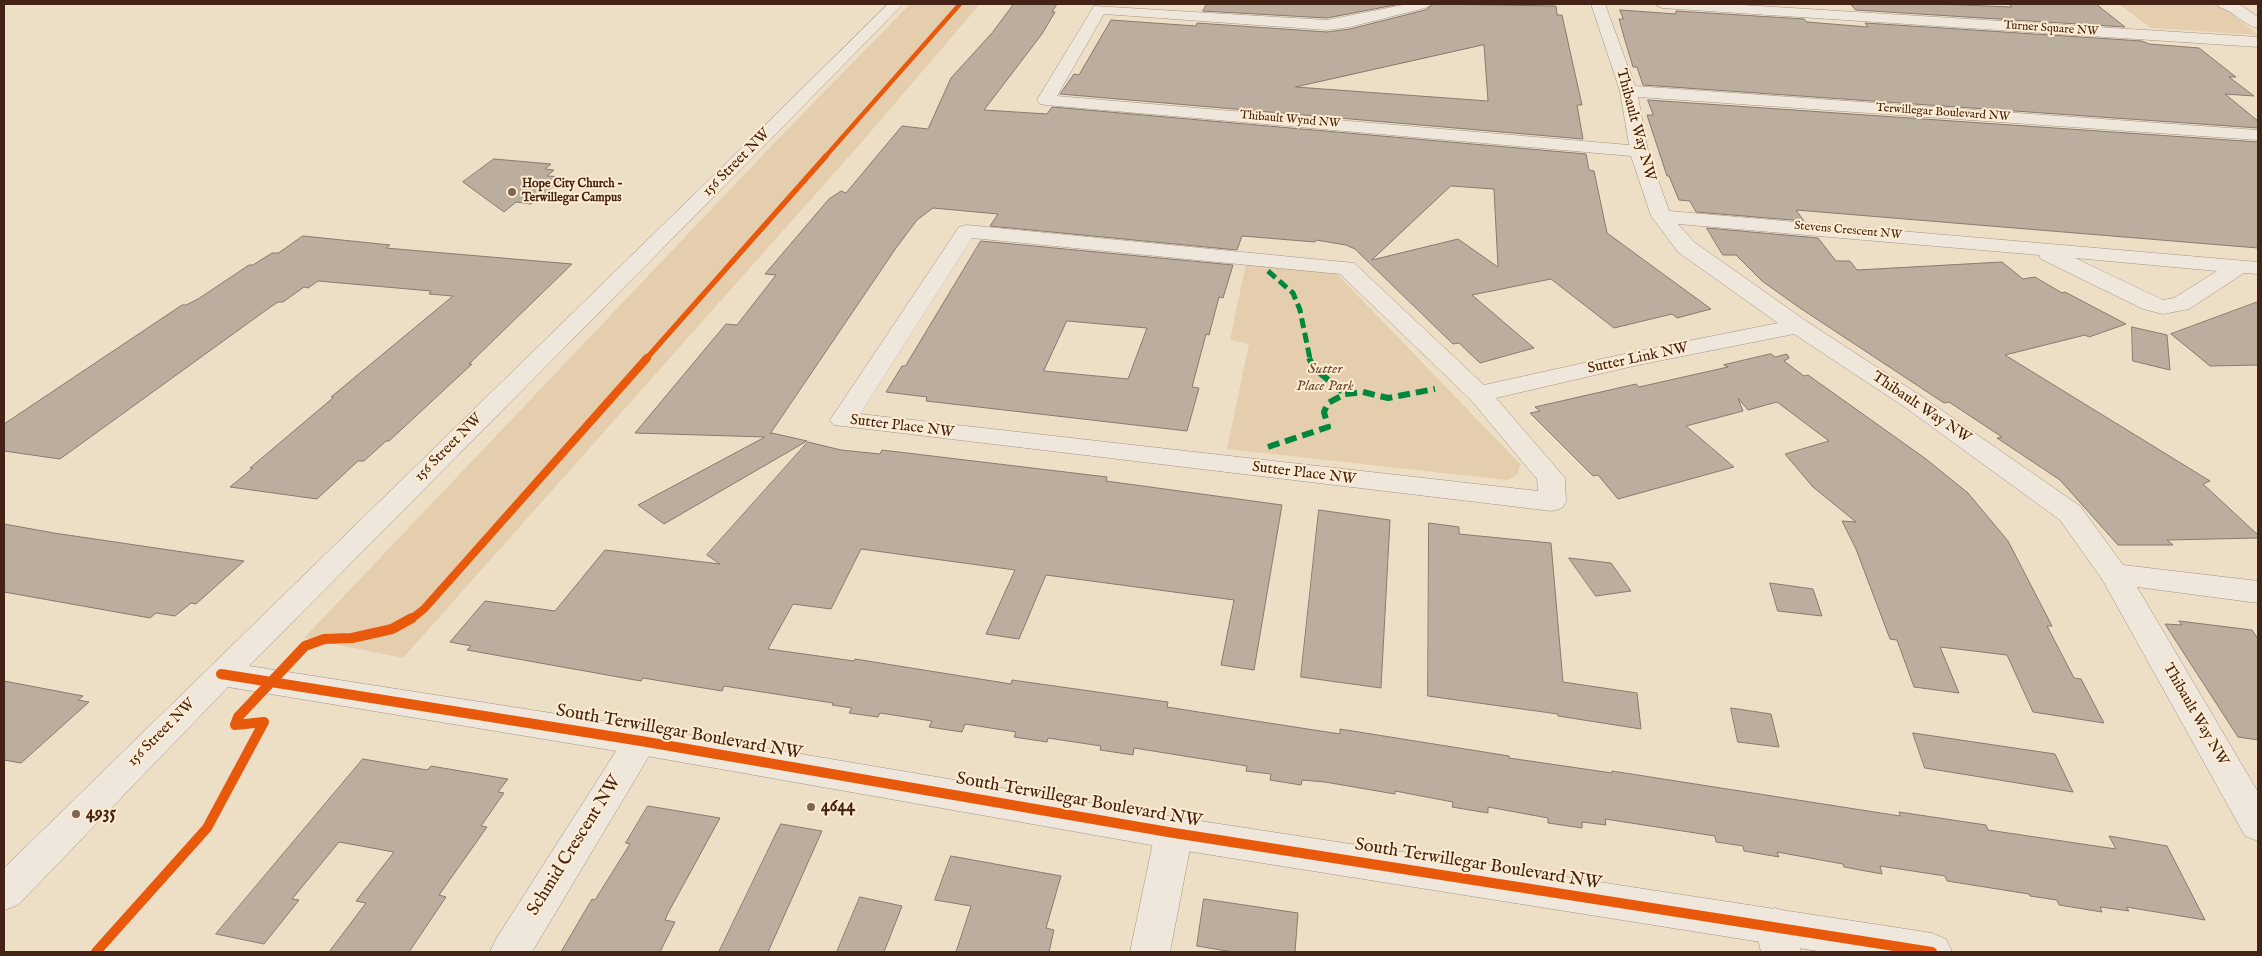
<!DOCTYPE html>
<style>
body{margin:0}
#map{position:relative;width:2262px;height:956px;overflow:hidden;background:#eddec6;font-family:"IM FELL English",serif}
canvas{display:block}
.frame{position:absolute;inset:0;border:5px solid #452216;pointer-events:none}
</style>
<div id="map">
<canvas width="2262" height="956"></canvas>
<div class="frame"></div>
</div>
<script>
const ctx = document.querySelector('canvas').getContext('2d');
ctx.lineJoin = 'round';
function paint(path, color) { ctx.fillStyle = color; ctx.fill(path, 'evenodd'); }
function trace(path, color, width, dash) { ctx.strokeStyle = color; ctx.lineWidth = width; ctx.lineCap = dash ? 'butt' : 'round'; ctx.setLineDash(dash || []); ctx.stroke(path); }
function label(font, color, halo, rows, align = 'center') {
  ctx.font = font + ' "IM FELL English",serif'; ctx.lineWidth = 4; ctx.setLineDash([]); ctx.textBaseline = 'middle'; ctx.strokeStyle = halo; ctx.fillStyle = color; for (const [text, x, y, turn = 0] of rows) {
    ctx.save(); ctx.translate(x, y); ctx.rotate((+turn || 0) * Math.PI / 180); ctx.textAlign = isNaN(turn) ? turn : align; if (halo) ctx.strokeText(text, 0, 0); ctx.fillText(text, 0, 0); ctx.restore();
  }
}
paint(new Path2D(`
 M 910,4 L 980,4 L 861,143 L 403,658 L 304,638 L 779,138 Z
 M 2119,4 L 2209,4 L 2224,8 L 2258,35 L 2151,28 Z
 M 1246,263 L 1335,272 L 1520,464 L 1518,474 L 1507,480 L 1227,449 L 1249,344 L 1230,340 Z`), '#e5ceae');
const building = new Path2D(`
 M 1014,4 L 1057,4 L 1052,12 L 1055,12 L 1042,34 L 984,110 L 1047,114 L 1052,107 L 1586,154 L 1589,170 L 1594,171 L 1607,233 L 1711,309 L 1677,318 L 1672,314 L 1614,328 L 1551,279 L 1472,295 L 1534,348 L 1480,363 L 1459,343 L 1453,344 L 1355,249 L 1346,245 L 1316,240 L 1315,242 L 1242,236 L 1237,250 L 990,226 L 998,214 L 933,208 L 917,220 L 896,248 L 770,434 L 772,433 L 807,441 L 664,524 L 638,505 L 765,437 L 635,433 L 726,324 L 737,325 L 776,275 L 765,274 L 829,199 L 841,191 L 846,193 L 902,126 L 928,129 L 951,78 L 992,33 ZM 1451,186 L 1494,189 L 1498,267 L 1458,239 L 1372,260 Z
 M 1207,4 L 1400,4 L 1327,18 L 1203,11 Z
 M 1434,4 L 1556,6 L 1557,15 L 1562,15 L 1582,105 L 1577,105 L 1583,139 L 1060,94 L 1074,74 L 1079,75 L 1111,20 L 1196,26 L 1197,23 L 1327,32 L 1350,29 L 1425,10 ZM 1484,45 L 1488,101 L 1296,87 Z
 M 1851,4 L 1938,4 L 2012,7 L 2009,4 L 2096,4 L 2125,27 L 1856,10 Z
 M 1620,10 L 1676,14 L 1676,11 L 1804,19 L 1807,22 L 1868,27 L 1865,23 L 2142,41 L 2149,44 L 2199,48 L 2236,77 L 2229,77 L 2254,96 L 2225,94 L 2258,121 L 2258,128 L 1643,85 L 1637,67 L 1633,67 L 1624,37 L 1619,19 L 1623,19 Z
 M 1648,100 L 2258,142 L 2258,248 L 1796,210 L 1804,221 L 1696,212 L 1690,201 L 1679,200 L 1669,176 L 1667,176 L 1647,115 L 1653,115 Z
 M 494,159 L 551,164 L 545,169 L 554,170 L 547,176 L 565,177 L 531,204 L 516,202 L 504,212 L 463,182 Z
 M 1707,228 L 1818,238 L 1836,261 L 1850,261 L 1857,270 L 2002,262 L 2023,279 L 2035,277 L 2062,293 L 2065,292 L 2126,324 L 2089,337 L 2085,335 L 2005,355 L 2210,481 L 2203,484 L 2258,535 L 2258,538 L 2167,540 L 2173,545 L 2118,545 L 2060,480 L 1997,438 L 2002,437 L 1949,402 L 1944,403 L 1800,308 L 1762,281 L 1736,255 L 1723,255 Z
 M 303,236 L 390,245 L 386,248 L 572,264 L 469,364 L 472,364 L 389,441 L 386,441 L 364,461 L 358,461 L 317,499 L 230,487 L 253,468 L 250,468 L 334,397 L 331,397 L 453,296 L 429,294 L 431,291 L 318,281 L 308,288 L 304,287 L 283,302 L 278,302 L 269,308 L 60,459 L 4,451 L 4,424 L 182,305 L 186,305 L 198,299 L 249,265 L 253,265 L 272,253 L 278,253 Z
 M 981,241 L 1233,265 L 1223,298 L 1219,297 L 1209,335 L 1206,334 L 1192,387 L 1199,388 L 1187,431 L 926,401 L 927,397 L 886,392 L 902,366 L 905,366 ZM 1067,321 L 1147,328 L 1128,379 L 1044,371 Z
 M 2258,302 L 2258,365 L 2210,366 L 2171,334 Z
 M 2132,327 L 2167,335 L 2170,370 L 2133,361 Z
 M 1771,354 L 1775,357 L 1787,354 L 1789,358 L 1784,361 L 1804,376 L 1808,375 L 1926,459 L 1968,493 L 2008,541 L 2052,626 L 2047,626 L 2074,678 L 2081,679 L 2104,723 L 2033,712 L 2007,655 L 1940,647 L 1959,693 L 1914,687 L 1897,640 L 1890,639 L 1856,549 L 1842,521 L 1856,522 L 1813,487 L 1785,454 L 1829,441 L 1777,402 L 1748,410 L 1738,398 L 1743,411 L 1686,426 L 1734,467 L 1618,499 L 1598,475 L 1593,476 L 1530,413 L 1540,411 L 1535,407 L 1636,384 L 1639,387 L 1728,367 L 1724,365 Z
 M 808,442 L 841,450 L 880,454 L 882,450 L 1107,477 L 1106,481 L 1282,505 L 1254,670 L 1221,665 L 1234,600 L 1046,575 L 1019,639 L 986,634 L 1015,570 L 861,549 L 831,609 L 793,604 L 768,649 L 854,661 L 855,659 L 1011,684 L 1012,680 L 1168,702 L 1167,707 L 1243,719 L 1340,734 L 1340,729 L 1509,756 L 1509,758 L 1612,773 L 1612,771 L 1900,816 L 1899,812 L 1986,825 L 1988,830 L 2116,849 L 2109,836 L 2167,846 L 2205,920 L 2126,907 L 2129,911 L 2100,907 L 2102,912 L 2059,905 L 2057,900 L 2030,896 L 2029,894 L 1947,881 L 1945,876 L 1880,866 L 1882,874 L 1844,867 L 1843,864 L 1777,852 L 1779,857 L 1744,851 L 1743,846 L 1716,842 L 1715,836 L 1605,819 L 1606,825 L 1582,822 L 1582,828 L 1548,823 L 1548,818 L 1488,807 L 1488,813 L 1452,807 L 1453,802 L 1395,791 L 1395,794 L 1325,782 L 1302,780 L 1301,785 L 1270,780 L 1271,774 L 1246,771 L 1247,766 L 1134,748 L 1133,755 L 1100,750 L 1101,746 L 1048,738 L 1047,742 L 1014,737 L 1016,732 L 965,724 L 962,732 L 929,727 L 932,721 L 880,713 L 878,717 L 849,713 L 852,708 L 832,705 L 833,703 L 724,686 L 722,691 L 643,678 L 641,681 L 467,650 L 471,646 L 450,642 L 485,601 L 555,611 L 605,550 L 720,564 L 707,555 Z
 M 1319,510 L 1390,520 L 1381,688 L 1301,677 Z
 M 1429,523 L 1459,527 L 1459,534 L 1551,543 L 1563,682 L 1637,693 L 1641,729 L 1558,716 L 1558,714 L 1428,696 Z
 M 4,524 L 54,533 L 244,561 L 196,604 L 191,603 L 175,616 L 156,613 L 150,618 L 4,592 Z
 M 1569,558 L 1611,563 L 1631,591 L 1596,596 Z
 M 1770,583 L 1813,589 L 1822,616 L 1778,611 Z
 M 2179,621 L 2252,630 L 2258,639 L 2258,740 L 2238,737 L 2165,624 L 2182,625 Z
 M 4,681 L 83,696 L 78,700 L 89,702 L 21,763 L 4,760 Z
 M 1731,708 L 1771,714 L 1779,747 L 1738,742 Z
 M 1913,733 L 2055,754 L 2073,792 L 1925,768 Z
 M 363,759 L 427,770 L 431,766 L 508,779 L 498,792 L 504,793 L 481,826 L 487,827 L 439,895 L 446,897 L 409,952 L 329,952 L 366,903 L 356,901 L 394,852 L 339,842 L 292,899 L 299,900 L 264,944 L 216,934 Z
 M 648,806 L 720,818 L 668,913 L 665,920 L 675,922 L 660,952 L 561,952 L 592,899 L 595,900 L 630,844 L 626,843 Z
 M 781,824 L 822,831 L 768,952 L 719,952 Z
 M 951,856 L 1061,876 L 1046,928 L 1054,930 L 1049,952 L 956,952 L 971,906 L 935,900 Z
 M 860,897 L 902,906 L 884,952 L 837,952 Z
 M 1204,899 L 1298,913 L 1295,952 L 1233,952 L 1197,946 Z`);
paint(building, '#bbae9e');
trace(building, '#887a6d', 1);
const minor = new Path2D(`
 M 888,4 L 903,4 L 769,141 L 757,141 L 754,137 L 757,133 Z
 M 1408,4 L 1432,4 L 1425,8 L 1350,27 L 1327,30 L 1104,14 L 1057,96 L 1629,145 L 1620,91 L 1591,4 L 1605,4 L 1635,86 L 2258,130 L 2258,140 L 1638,97 L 1648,151 L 1669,211 L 2258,262 L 2258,274 L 2244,273 L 2189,309 L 2163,314 L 2143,309 L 2041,259 L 2039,255 L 1678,224 L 1694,242 L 1806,321 L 1924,398 L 2080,506 L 2123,565 L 2258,581 L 2258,603 L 2137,587 L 2258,792 L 2258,841 L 2245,836 L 2102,579 L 2060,520 L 1906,408 L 1794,334 L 1638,365 L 1496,398 L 1565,478 L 1566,502 L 1562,508 L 1552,511 L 834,425 L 830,420 L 959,227 L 966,225 L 1354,263 L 1484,385 L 1638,351 L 1778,323 L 1678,252 L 1651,216 L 1631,156 L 1046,105 L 1040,104 L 1037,100 L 1094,6 L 1327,20 ZM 972,238 L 1340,274 L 1470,399 L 1537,479 L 1538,491 L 860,414 ZM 2075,258 L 2217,271 L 2174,298 L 2163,300 Z
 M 1655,4 L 1727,4 L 2258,37 L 2258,47 L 1662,8 Z
 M 2217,4 L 2239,4 L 2258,17 L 2258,28 C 2243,25 2234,11 2219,7 Z
 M 641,727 L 653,731 L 658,741 L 532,952 L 490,952 L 496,939 L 629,731 Z
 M 1174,817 L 1187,822 L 1193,833 L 1170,952 L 1130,952 L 1155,833 L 1161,822 Z
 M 1775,908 L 1789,913 L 1795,926 L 1801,952 L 1761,952 L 1755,926 L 1761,913 Z`);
const tertiary = new Path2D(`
 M 763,132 L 769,133 L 772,137 L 769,141 L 249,666 L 641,727 L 1174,817 L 1932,933 L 1946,939 L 1952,952 L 1824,952 L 1174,849 L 641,755 L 228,687 L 18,905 L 4,910 L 4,868 L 757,133 Z`);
trace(minor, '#a19385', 1);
trace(tertiary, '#a19385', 1);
paint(minor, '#efe7db');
paint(tertiary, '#efe7db');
trace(new Path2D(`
 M 1268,271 L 1293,293 L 1300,310 L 1310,359`), '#00873e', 5, [10, 5]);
trace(new Path2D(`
 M 1309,358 L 1314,368 L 1345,394
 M 1268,447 L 1328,427 L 1324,412 L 1328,403 L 1345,394 L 1363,392 L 1388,398 L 1435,389`), '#00873e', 6, [12, 6]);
trace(new Path2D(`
 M 825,157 L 960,4`), '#e8590c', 4.5);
trace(new Path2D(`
 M 646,359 L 826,156`), '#e8590c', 5.5);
trace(new Path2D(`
 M 410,620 L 424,609 L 647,358`), '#e8590c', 8);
trace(new Path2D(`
 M 221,674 L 641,741 L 1174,833 L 1932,952
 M 264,722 L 235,725 L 238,717 L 305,646 L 324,639 L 352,638 L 392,629 L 412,618
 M 96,952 L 207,828 L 264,722`), '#e8590c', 10);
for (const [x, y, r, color] of [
 [512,192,5,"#806454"],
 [811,807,5,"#806454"],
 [76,814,5,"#806454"]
]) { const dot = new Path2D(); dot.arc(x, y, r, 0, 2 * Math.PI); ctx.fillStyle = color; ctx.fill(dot); trace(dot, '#feecd0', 2); }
label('12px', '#452216', '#feecd0', [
 ["Turner Square NW",2051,29,4],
 ["Terwillegar Boulevard NW",1943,113,4],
 ["Thibault Wynd NW",1290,120,5],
 ["Stevens Crescent NW",1848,231,5]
]);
label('bold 12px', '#452216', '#feecd0', [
 ["Hope City Church -",522,185],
 ["Terwillegar Campus",522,199]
], 'left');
label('15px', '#452216', '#feecd0', [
 ["Thibault Way NW",1635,125,75],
 ["156 Street NW",737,163,-45],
 ["Sutter Link NW",1638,359,-12],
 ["Thibault Way NW",1921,408,34],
 ["Sutter Place NW",902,427,7],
 ["156 Street NW",449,448,-45],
 ["Sutter Place NW",1304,474,7],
 ["Thibault Way NW",2195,715,60],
 ["156 Street NW",162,733,-45]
]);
label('italic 15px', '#6b4a37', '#feecd0', [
 ["Sutter",1325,370],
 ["Place Park",1325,387]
]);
label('18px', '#452216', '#feecd0', [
 ["South Terwillegar Boulevard NW",679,733,10],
 ["South Terwillegar Boulevard NW",1079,801,10],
 ["Schmid Crescent NW",575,846,-58],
 ["South Terwillegar Boulevard NW",1478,865,9]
]);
label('bold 18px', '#452216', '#feecd0', [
 ["4644",821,807],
 ["4935",86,814]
], 'left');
</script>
